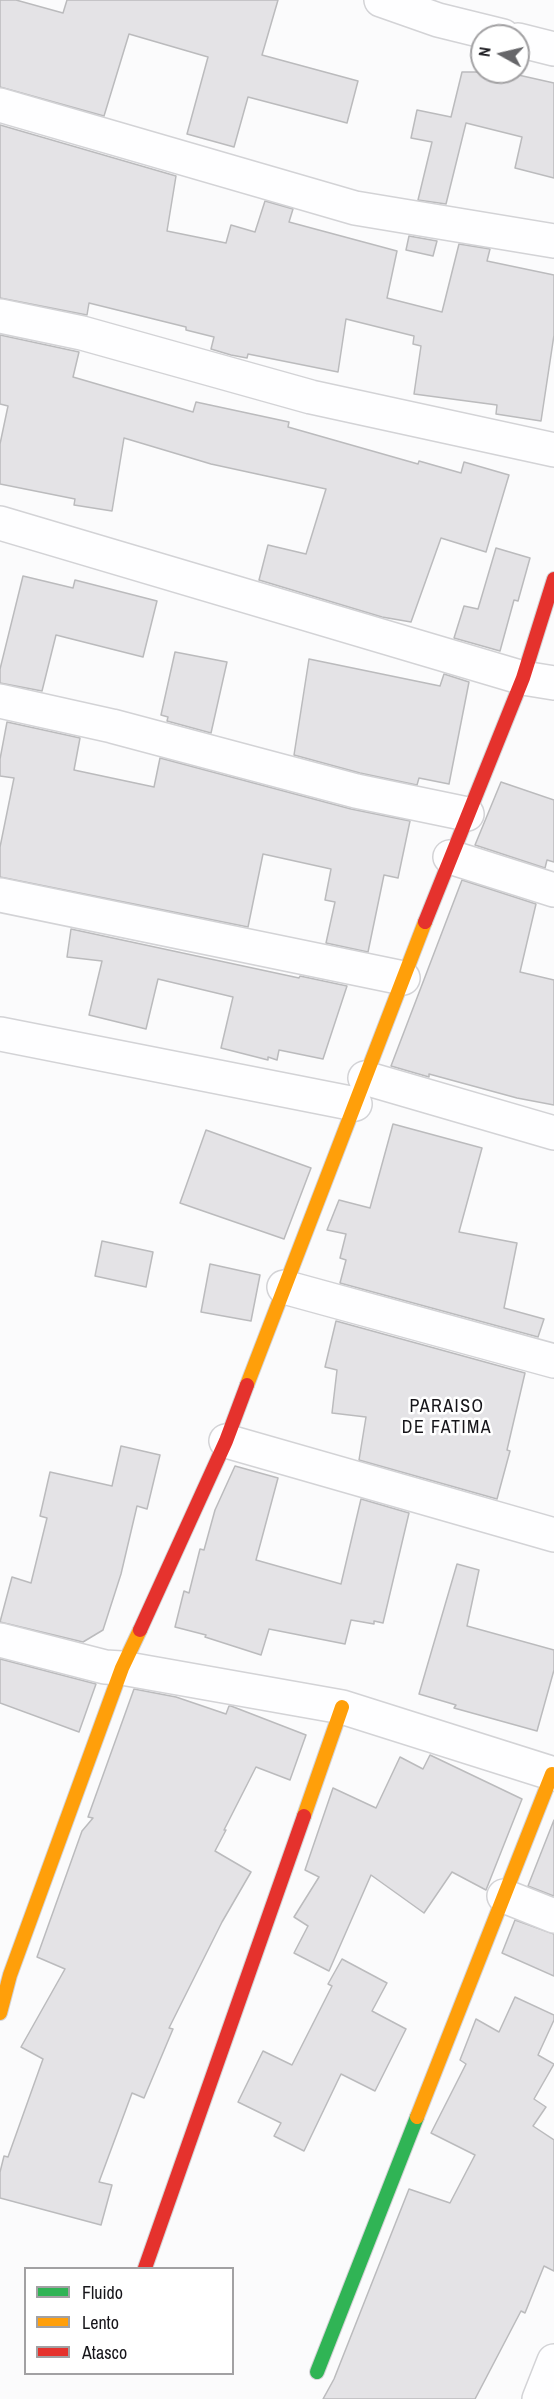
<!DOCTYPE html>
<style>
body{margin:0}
#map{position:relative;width:554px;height:2399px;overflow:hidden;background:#fbfbfc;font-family:"Archivo Narrow",sans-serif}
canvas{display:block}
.legend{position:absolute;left:24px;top:2267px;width:210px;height:108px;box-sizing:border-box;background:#fff;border:2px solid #a2a1a3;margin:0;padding:8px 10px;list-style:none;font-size:18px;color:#16151a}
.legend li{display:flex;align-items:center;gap:12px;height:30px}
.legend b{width:30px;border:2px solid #a2a1a3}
.north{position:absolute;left:470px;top:24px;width:60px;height:60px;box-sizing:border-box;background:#fff;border:2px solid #a2a1a3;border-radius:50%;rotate:278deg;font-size:16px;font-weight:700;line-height:24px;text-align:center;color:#16151a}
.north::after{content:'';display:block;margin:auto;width:21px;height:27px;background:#666669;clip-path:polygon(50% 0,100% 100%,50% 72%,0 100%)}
</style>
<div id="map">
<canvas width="554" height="2399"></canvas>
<ul class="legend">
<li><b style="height:8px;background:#30b455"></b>Fluido</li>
<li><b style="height:8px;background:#ff9f0a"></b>Lento</li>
<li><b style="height:8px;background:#e5322d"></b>Atasco</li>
</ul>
<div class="north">N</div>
</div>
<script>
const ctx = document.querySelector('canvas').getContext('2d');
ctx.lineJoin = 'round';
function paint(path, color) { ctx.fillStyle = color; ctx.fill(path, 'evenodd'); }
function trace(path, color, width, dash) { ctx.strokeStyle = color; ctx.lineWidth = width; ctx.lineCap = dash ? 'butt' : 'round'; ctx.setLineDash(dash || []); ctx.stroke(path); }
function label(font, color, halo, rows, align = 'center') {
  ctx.font = font + ' "Archivo Narrow",sans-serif'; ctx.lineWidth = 5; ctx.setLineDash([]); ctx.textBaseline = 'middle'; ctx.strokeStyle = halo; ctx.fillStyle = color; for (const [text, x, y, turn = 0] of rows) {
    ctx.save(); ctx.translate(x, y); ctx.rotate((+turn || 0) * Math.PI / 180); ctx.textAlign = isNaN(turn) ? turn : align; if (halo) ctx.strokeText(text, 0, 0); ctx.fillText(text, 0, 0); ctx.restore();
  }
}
const building = new Path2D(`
 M 0,0 L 16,0 L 63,13 L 67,0 L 278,0 L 262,55 L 358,81 L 347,123 L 248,97 L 234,147 L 187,134 L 208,57 L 129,34 L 104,116 L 0,87 Z
 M 462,72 L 505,72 L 554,83 L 554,178 L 515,168 L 522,137 L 466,123 L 446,204 L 418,200 L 432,142 L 411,138 L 417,110 L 451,117 Z
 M 0,125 L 176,176 L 167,231 L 226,243 L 231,225 L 255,232 L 265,201 L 293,209 L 289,222 L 397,251 L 387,298 L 442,312 L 459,244 L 490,249 L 487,261 L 554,275 L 554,335 L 541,421 L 496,414 L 497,405 L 414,394 L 421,346 L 413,344 L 414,336 L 346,319 L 338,372 L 248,354 L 247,358 L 231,355 L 211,349 L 214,337 L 186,330 L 186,327 L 89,303 L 87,315 L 0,298 Z
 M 409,236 L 437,241 L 433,256 L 406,250 Z
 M 0,335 L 79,352 L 73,377 L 193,412 L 196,402 L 289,422 L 288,427 L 418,464 L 419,461 L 461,473 L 464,462 L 509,475 L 486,552 L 441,538 L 411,622 L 382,617 L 259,580 L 268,545 L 306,554 L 326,489 L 211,464 L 124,438 L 112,511 L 74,505 L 75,499 L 0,484 L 0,444 L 8,406 L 0,404 Z
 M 496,548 L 530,558 L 518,601 L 514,600 L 500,651 L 454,638 L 464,606 L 478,609 Z
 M 23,576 L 73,588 L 75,580 L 157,601 L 143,657 L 56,635 L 42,691 L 0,683 L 0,669 Z
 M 175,652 L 227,662 L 211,733 L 167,721 L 168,717 L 161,715 Z
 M 309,659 L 440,686 L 444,674 L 469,682 L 449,784 L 419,778 L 417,785 L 360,773 L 294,755 Z
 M 7,722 L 80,738 L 74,770 L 154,787 L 160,758 L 351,809 L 410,821 L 398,878 L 384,875 L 368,952 L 326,943 L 335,902 L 325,900 L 331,869 L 263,854 L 248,927 L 0,877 L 0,847 L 14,778 L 0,776 L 0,759 Z
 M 501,782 L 554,800 L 554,862 L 547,860 L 545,868 L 475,845 Z
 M 462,880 L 536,904 L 520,972 L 554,980 L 554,1105 L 517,1098 L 429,1074 L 429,1077 L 391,1066 Z
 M 71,929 L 299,978 L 300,976 L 347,986 L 323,1059 L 279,1050 L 277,1060 L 268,1057 L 268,1060 L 221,1048 L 233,997 L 158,979 L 146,1029 L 89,1015 L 102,961 L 67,957 Z
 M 393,1124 L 482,1148 L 459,1232 L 517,1243 L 504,1308 L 544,1319 L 538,1337 L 340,1283 L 346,1260 L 340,1258 L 346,1234 L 327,1230 L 339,1200 L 370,1208 Z
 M 206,1130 L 311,1168 L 284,1239 L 180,1203 Z
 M 102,1241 L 153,1252 L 146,1287 L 95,1276 Z
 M 210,1264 L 260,1275 L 251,1321 L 201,1312 Z
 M 336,1321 L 525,1373 L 507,1450 L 510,1451 L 497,1499 L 359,1460 L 366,1417 L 332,1413 L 337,1370 L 325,1367 Z
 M 121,1446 L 160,1455 L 147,1509 L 137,1506 L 121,1574 L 103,1630 L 83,1642 L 0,1622 L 12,1577 L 31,1583 L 47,1518 L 40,1516 L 50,1472 L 112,1486 Z
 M 235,1466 L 278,1478 L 256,1560 L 341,1584 L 361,1499 L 409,1513 L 383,1623 L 374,1621 L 374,1624 L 351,1620 L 345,1644 L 269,1629 L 261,1655 L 205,1637 L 206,1635 L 175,1627 L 184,1591 L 189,1593 L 200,1549 L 204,1550 L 215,1510 Z
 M 457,1564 L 479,1570 L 467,1626 L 554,1650 L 554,1670 L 537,1731 L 454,1708 L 456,1705 L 419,1694 Z
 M 0,1659 L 96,1684 L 79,1732 L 0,1703 Z
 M 134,1689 L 176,1697 L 226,1714 L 229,1706 L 231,1706 L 306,1735 L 290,1780 L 256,1767 L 224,1830 L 226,1830 L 215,1851 L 251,1872 L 222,1922 L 169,2028 L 173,2029 L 144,2098 L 132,2093 L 99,2182 L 112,2185 L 101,2225 L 0,2198 L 0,2172 L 4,2156 L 8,2157 L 43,2059 L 21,2047 L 65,1969 L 37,1957 L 82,1831 L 93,1818 L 88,1817 Z
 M 430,1755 L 522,1799 L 486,1890 L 452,1872 L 424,1913 L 371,1875 L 329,1971 L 294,1953 L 308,1926 L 294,1917 L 319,1877 L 305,1870 L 333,1788 L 376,1808 L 400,1757 L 423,1769 Z
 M 554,1820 L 554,1896 L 528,1886 Z
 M 515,1920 L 554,1934 L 554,1976 L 502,1953 Z
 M 342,1959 L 387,1983 L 372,2011 L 406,2029 L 375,2091 L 341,2074 L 304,2151 L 274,2136 L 281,2123 L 238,2102 L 263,2051 L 292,2065 L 332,1986 L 328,1984 Z
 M 515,1997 L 554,2015 L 554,2020 L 538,2055 L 554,2064 L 534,2099 L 546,2107 L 533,2126 L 554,2140 L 554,2271 L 544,2266 L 525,2313 L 521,2311 L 475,2399 L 323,2399 L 334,2379 L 409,2189 L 450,2203 L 475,2155 L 431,2133 L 466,2064 L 460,2060 L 476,2019 L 499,2032 Z`);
paint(building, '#e4e3e6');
trace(building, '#bbbbbd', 1.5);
const street = new Path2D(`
 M 381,0 L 438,20 L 503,36
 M 518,40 L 554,49
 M 0,105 L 355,208 L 554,241
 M 0,316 L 82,333 L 311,397 L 554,450
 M 0,523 L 523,678 L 554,683
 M 0,701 L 112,726 L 356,791 L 467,814
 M 450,857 L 554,890
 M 0,895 L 403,978
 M 0,1034 L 355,1104
 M 365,1078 L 554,1133
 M 284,1287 L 554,1361
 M 226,1441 L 554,1535
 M 0,1640 L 105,1667 L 122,1668 L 342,1707 L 554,1774
 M 504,1896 L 554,1916
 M 539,2399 L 554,2361`);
const fast = new Path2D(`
 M 317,2372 L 417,2117`);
const slow = new Path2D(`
 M 247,1385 L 425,922
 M 304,1816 L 342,1707
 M 0,2013 L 10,1975 L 122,1668 L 140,1630
 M 417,2117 L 552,1774`);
const jam = new Path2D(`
 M 425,922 L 523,678 L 554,579
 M 140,1630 L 226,1441 L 247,1385
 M 145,2268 L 304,1816`);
trace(street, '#d3d3d6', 36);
trace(fast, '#d3d3d6', 16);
trace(slow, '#d3d3d6', 16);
trace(jam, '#d3d3d6', 16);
trace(street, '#fefeff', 33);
trace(fast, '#30b455', 14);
trace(slow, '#ff9f0a', 14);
trace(jam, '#e5322d', 14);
ctx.letterSpacing = '1.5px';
label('18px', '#16151a', '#fff', [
 ["PARAISO",447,1407],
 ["DE FATIMA",447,1428]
]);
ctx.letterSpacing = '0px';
</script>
